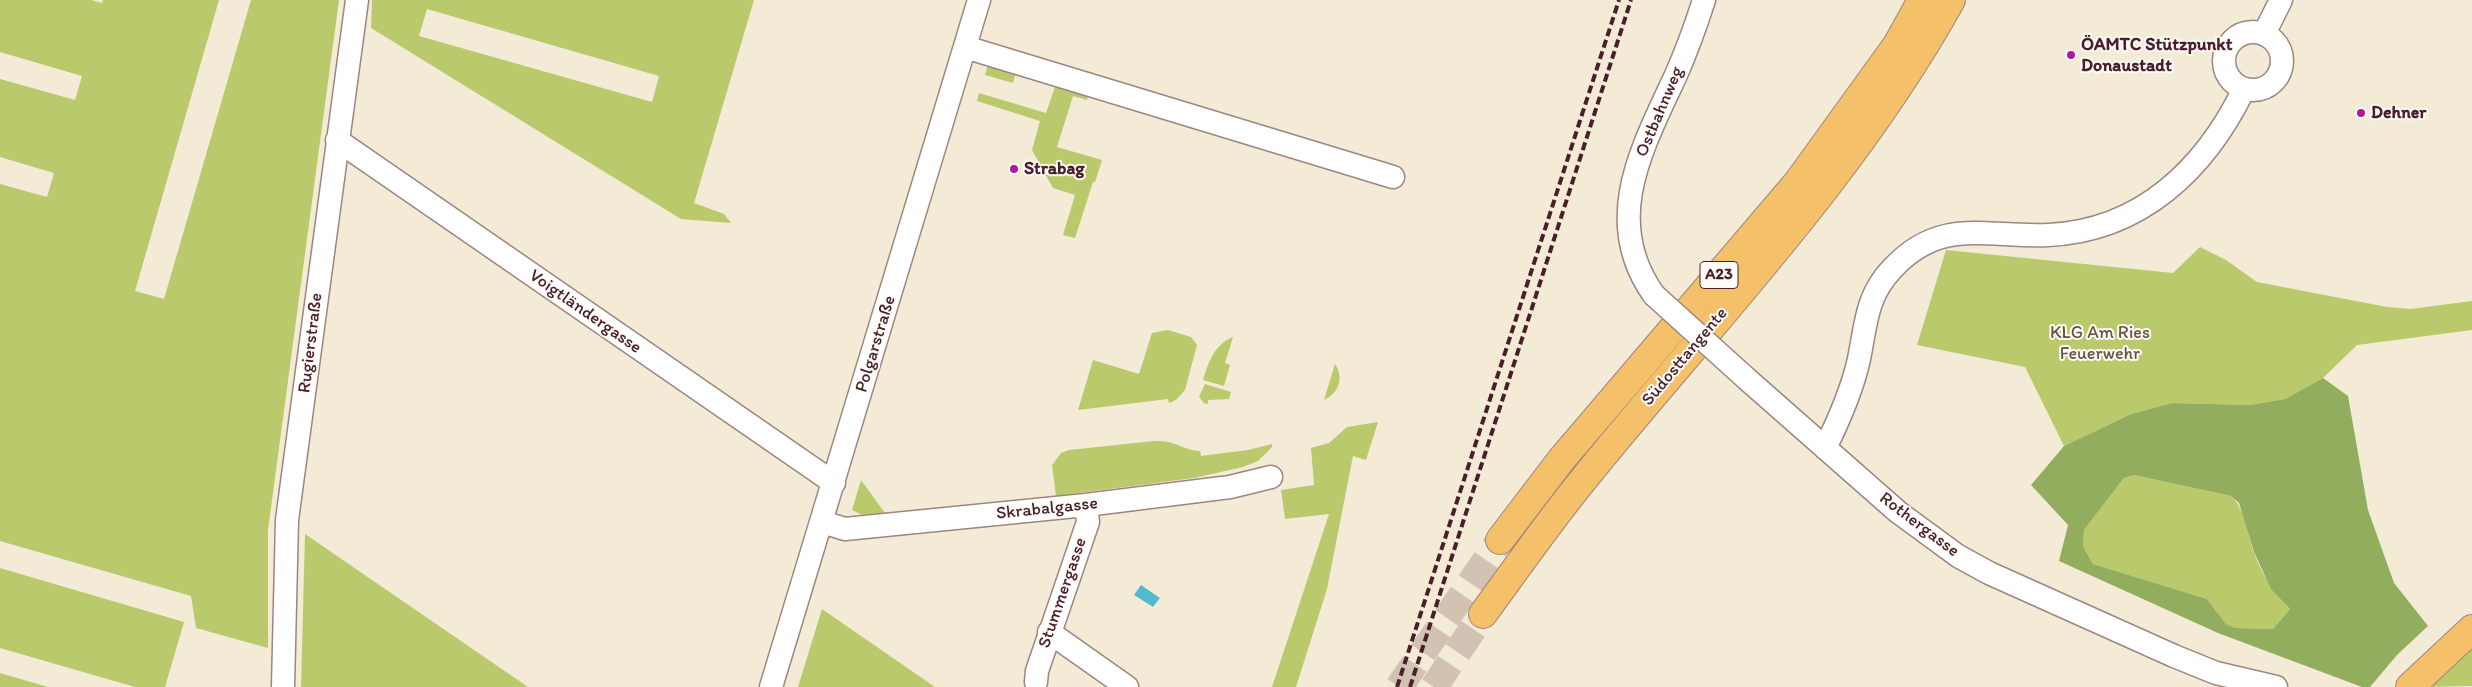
<!DOCTYPE html>
<meta charset="utf-8">
<style>
body{margin:0}
canvas{display:block;background:#f3ebd5}
</style>
<canvas width="2472" height="687"></canvas>
<script>
const ctx = document.querySelector('canvas').getContext('2d');
ctx.lineJoin = 'round';
function paint(path, color) { ctx.fillStyle = color; ctx.fill(path, 'evenodd'); }
function trace(path, color, width, dash) { ctx.strokeStyle = color; ctx.lineWidth = width; ctx.lineCap = dash ? 'butt' : 'round'; ctx.setLineDash(dash || []); ctx.stroke(path); }
function label(font, color, halo, rows, align = 'center') {
  ctx.font = font + ' Itim,sans-serif'; ctx.lineWidth = 4; ctx.setLineDash([]); ctx.textBaseline = 'middle'; ctx.strokeStyle = halo; ctx.fillStyle = color; for (const [text, x, y, turn = 0] of rows) {
    ctx.save(); ctx.translate(x, y); ctx.rotate((+turn || 0) * Math.PI / 180); ctx.textAlign = isNaN(turn) ? turn : align; if (halo) ctx.strokeText(text, 0, 0); ctx.fillText(text, 0, 0); ctx.restore();
  }
}
paint(new Path2D(`
 M 0,0 L 91,0 L 102,3 L 103,0 L 219,0 L 135,291 L 164,299 L 251,0 L 339,0 L 268,530 L 268,648 L 196,628 L 191,596 L 0,541 L 0,184 L 47,197 L 54,173 L 0,157 L 0,79 L 75,100 L 82,76 L 0,52 Z
 M 372,0 L 754,0 L 694,203 L 724,214 L 731,223 L 681,219 L 371,28 ZM 427,9 L 659,76 L 652,102 L 419,36 Z
 M 989,60 L 1017,69 L 1013,83 L 985,75 Z
 M 1057,81 L 1089,90 L 1087,100 L 1073,96 L 1057,147 L 1102,160 L 1095,182 L 1093,182 L 1075,238 L 1063,235 L 1075,195 L 1053,188 L 1032,150 L 1040,121 L 977,101 L 979,93 L 1046,113 Z
 M 2200,247 L 2226,260 L 2257,282 L 2387,307 L 2411,309 L 2472,301 L 2472,330 L 2357,345 L 2323,378 L 2285,399 L 2250,405 L 2172,403 L 2131,414 L 2064,446 L 2025,367 L 1917,345 L 1946,250 L 2173,273 Z
 M 1168,330 L 1191,337 L 1197,345 L 1185,390 L 1176,400 L 1169,403 L 1168,399 L 1078,410 L 1093,360 L 1139,374 L 1152,333 Z
 M 1233,337 L 1225,363 L 1230,365 L 1224,386 L 1203,380 C 1209,361 1214,345 1233,337 Z
 M 1335,364 C 1344,378 1339,393 1324,400 Z
 M 1205,384 L 1231,392 L 1229,399 L 1208,400 L 1208,404 L 1204,403 L 1199,397 Z
 M 1378,422 L 1366,460 L 1353,456 L 1327,589 L 1296,687 L 1272,687 L 1329,514 L 1285,519 L 1281,490 L 1314,485 L 1311,448 L 1329,443 L 1347,427 Z
 M 1154,441 C 1177,440 1181,450 1200,451 L 1201,456 L 1248,450 L 1272,444 L 1272,447 L 1258,461 L 1243,467 L 1194,478 L 1056,496 L 1052,465 L 1061,453 L 1069,450 Z
 M 2134,475 L 2231,496 C 2245,509 2247,532 2253,550 C 2262,575 2272,590 2290,609 L 2273,629 L 2236,628 L 2226,624 L 2207,599 L 2093,564 L 2083,546 L 2084,530 L 2124,478 Z
 M 861,480 L 885,513 L 862,515 L 852,510 Z
 M 305,534 L 528,687 L 301,687 Z
 M 0,568 L 184,622 L 165,687 L 135,687 L 0,648 Z
 M 822,609 L 935,687 L 798,687 Z
 M 2472,640 L 2472,686 L 2422,687 Z
 M 0,673 L 48,687 L 0,687 Z`), '#bac96b');
paint(new Path2D(`
 M 2323,378 L 2348,396 L 2368,510 L 2394,583 L 2428,626 L 2397,655 L 2370,687 L 2362,687 L 2218,633 L 2059,561 L 2068,525 L 2031,485 L 2064,446 L 2131,414 L 2172,403 L 2250,405 L 2285,399 ZM 2134,475 L 2231,496 L 2239,503 L 2254,552 L 2271,589 L 2290,609 L 2273,629 L 2236,628 L 2226,624 L 2207,599 L 2093,564 L 2083,546 L 2084,530 L 2124,478 Z`), '#93ad5f');
paint(new Path2D(`
 M 1141,585 L 1160,598 L 1153,607 L 1134,595 Z`), '#51bbce');
trace(new Path2D(`
 M 1399,687 L 1500,540
 M 1434,687 L 1483,614`), '#d1c2b3', 28, [28, 14]);
const minor = new Path2D(`
 M2224 61a29 29 0 1 1 58 0a29 29 0 1 1-58 0Z
 M 2264,34 L 2281,0
 M 965,47 L 1393,177
 M 337,140 L 834,483
 M 1654,295 C 1601,221 1642,148 1676,75 C 1687,50 1696,25 1704,0
 M 1748,380 L 1898,512 L 1958,556 L 1989,573 L 2174,656 L 2216,673 L 2276,687
 M 1825,448 C 1839,420 1852,391 1859,359 C 1866,325 1866,296 1892,269 C 1941,216 1987,238 2048,235 C 2141,231 2205,169 2244,89
 M 822,522 L 845,529 L 1086,505 L 1230,487 L 1271,477
 M 1049,632 L 1127,687
 M 1036,682 L 1037,671 L 1088,522 L 1086,505
 M 283,687 L 287,520 L 357,0
 M 771,687 L 979,0`);
const major = new Path2D(`
 M 2410,687 L 2472,629`);
const highway = new Path2D(`
 M 1500,540 L 1561,460 L 1798,182 L 1897,45 L 1922,0
 M 1483,614 C 1516,569 1548,523 1583,480 C 1710,323 1853,177 1951,0`);
trace(minor, '#9e8580', 25);
trace(major, '#9e8580', 30);
trace(highway, '#9e8580', 30);
trace(minor, '#fff', 22);
trace(major, '#f4c16a', 28);
trace(highway, '#f4c16a', 28);
trace(new Path2D(`
 M 1397,687 L 1619,0
 M 1410,687 L 1631,0`), '#4a1f2b', 4, [8, 4]);
const minorBridge = new Path2D(`
 M 1654,295 L 1748,380`);
trace(minorBridge, '#9e8580', 25, []);
trace(minorBridge, '#fff', 22);
for (const [x, y, r, color] of [
 [2071,55,5,"#b5179e"],
 [2361,113,5,"#b5179e"],
 [1014,169,5,"#b5179e"]
]) { const dot = new Path2D(); dot.arc(x, y, r, 0, 2 * Math.PI); ctx.fillStyle = color; ctx.fill(dot); trace(dot, '#fdfcf7', 2); }
for (const [x, y, w] of [
 [1719,275,38]
]) { const box = new Path2D(); box.roundRect(x - w / 2, y - 13.5, w, 27, 4); ctx.fillStyle = '#fdfcf7'; ctx.fill(box); trace(box, '#4a1f2b', 1); }
label('bold 16px', '#4a1f2b', null, [
 ["A23",1719,275]
]);
label('bold 18px', '#4a1f2b', '#fdfcf7', [
 ["ÖAMTC Stützpunkt",2081,45],
 ["Donaustadt",2081,66],
 ["Dehner",2371,113],
 ["Strabag",1024,169]
], 'left');
label('18px', '#4a1f2b', '#fdfcf7', [
 ["Ostbahnweg",1660,112,-67],
 ["Voigtländergasse",585,312,35],
 ["Rugierstraße",311,343,-83],
 ["Polgarstraße",876,344,-73],
 ["Südosttangente",1685,357,-50],
 ["Skrabalgasse",1047,509,-6],
 ["Rothergasse",1919,525,37],
 ["Stummergasse",1063,593,-71]
]);
label('18px', '#6c523e', '#fdfcf7', [
 ["KLG Am Ries",2100,333],
 ["Feuerwehr",2100,354]
]);
</script>
